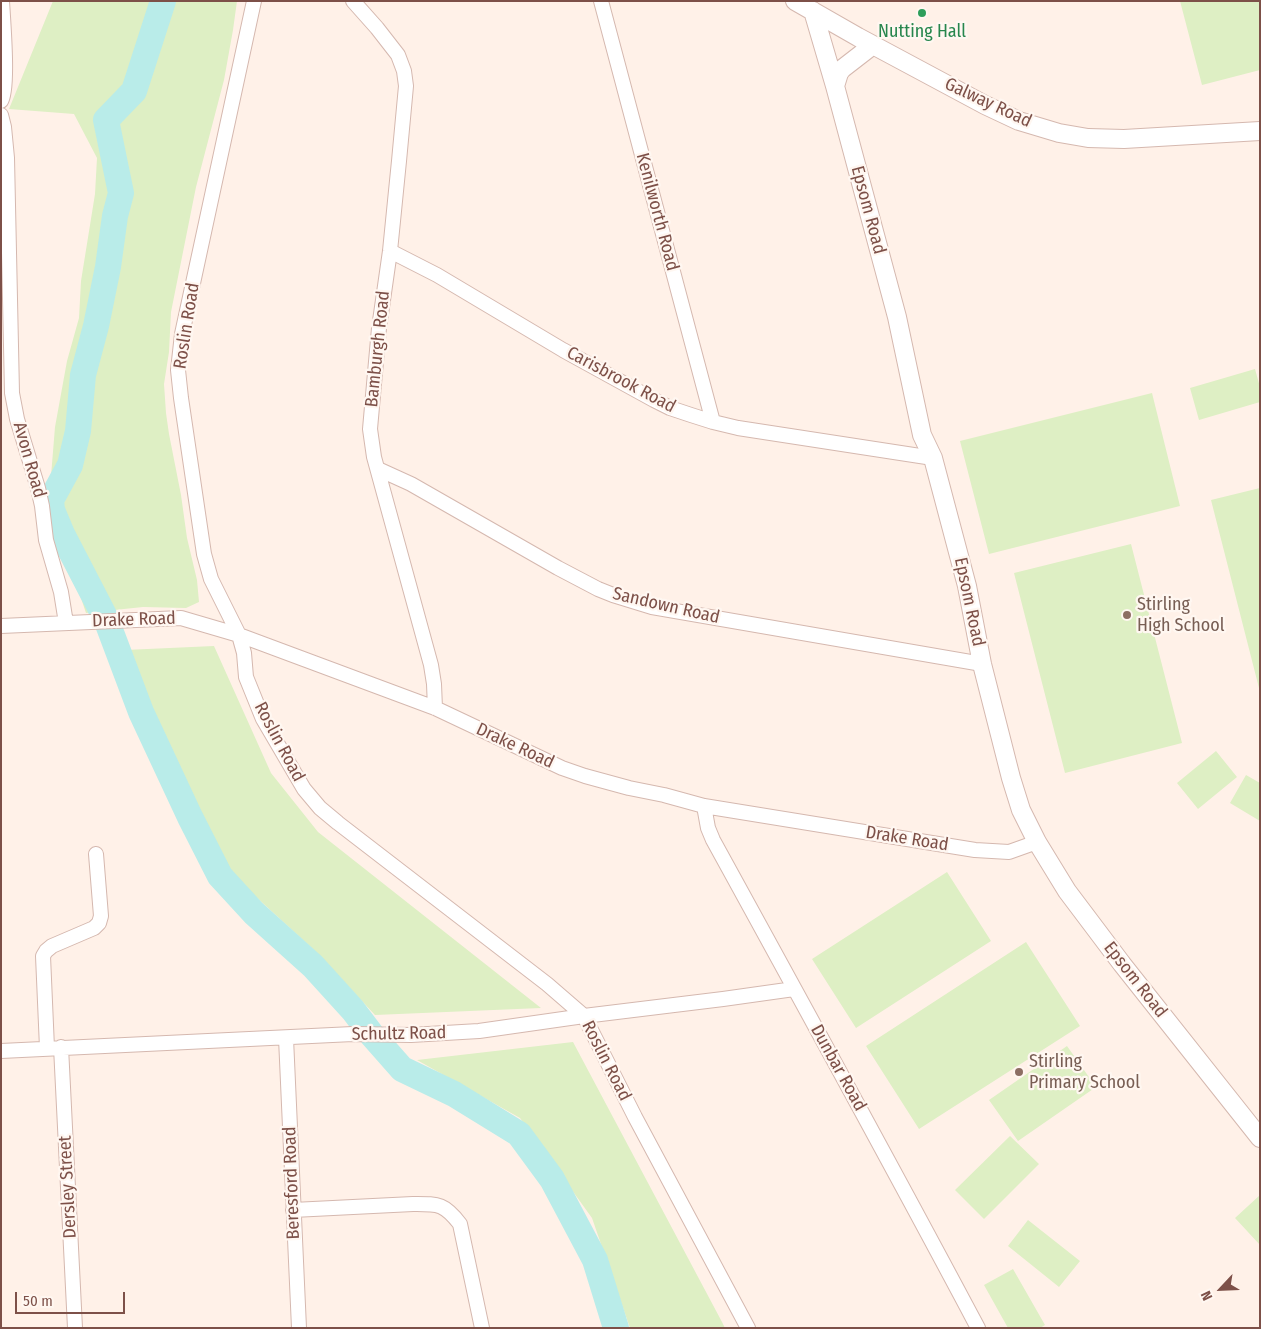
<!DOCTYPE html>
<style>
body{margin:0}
#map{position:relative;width:1261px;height:1329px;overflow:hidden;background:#fff1e8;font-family:"Fira Sans Condensed",sans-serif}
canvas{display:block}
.frame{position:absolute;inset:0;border:2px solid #7d5048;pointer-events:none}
.north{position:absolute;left:1196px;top:1264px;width:50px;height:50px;-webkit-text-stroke:4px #fff7f1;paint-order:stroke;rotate:245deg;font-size:14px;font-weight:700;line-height:20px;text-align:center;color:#7d5048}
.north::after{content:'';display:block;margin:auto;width:18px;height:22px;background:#7d5048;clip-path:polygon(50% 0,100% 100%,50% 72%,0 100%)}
.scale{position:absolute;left:15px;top:1292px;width:110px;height:22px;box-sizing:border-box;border:2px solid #7d5048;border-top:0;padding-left:6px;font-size:15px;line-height:18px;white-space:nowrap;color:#7d5048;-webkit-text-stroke:4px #fff7f1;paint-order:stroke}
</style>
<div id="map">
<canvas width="1261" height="1329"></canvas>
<div class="frame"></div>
<div class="north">N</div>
<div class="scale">50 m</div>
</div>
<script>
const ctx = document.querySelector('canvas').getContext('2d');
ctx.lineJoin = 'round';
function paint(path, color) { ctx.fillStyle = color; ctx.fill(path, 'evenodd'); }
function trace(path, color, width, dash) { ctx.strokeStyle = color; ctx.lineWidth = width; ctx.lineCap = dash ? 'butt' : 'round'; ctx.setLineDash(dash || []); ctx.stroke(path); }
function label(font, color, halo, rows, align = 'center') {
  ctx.font = font + ' "Fira Sans Condensed",sans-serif'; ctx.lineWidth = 4.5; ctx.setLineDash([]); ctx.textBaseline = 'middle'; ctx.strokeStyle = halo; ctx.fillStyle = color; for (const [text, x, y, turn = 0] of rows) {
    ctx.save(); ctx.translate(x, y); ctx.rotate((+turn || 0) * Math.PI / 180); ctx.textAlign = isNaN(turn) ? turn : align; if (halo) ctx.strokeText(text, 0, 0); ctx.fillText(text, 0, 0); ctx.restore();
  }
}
paint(new Path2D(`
 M 53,1 L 237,1 L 233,30 L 224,80 L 196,187 L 171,312 L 169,352 L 164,384 L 166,413 L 169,434 L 181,495 L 187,538 L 197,580 L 199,602 L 186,608 L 143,607 L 86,613 L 81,598 L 64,565 L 54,535 L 46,502 L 51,476 L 55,427 L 67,361 L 79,318 L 81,281 L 95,194 L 97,158 L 74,114 L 9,109 Z
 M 1180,1 L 1260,1 L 1260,70 L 1202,85 Z
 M 1255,369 L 1260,387 L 1260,402 L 1199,420 L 1190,388 Z
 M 1152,393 L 1180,506 L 989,554 L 960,441 Z
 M 1260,488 L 1260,692 L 1211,500 Z
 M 1131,544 L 1182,743 L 1065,773 L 1014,573 Z
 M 214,646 L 271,773 L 318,832 L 541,1008 L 375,1015 L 315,951 L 219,863 L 125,650 Z
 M 1216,751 L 1237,777 L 1198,809 L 1177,783 Z
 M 1246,775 L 1260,783 L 1260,821 L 1230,803 Z
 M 947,872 L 991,941 L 856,1028 L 812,959 Z
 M 1026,942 L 1080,1026 L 919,1129 L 866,1046 Z
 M 573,1042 L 722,1322 L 725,1328 L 630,1328 L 592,1218 L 520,1118 L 417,1060 Z
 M 1067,1046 L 1096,1087 L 1018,1141 L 989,1100 Z
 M 1010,1136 L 1039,1164 L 984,1219 L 955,1190 Z
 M 1260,1195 L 1260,1245 L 1235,1218 Z
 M 1028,1220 L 1080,1261 L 1059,1287 L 1008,1246 Z
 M 1013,1269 L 1045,1325 L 1040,1328 L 1008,1328 L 984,1285 Z`), '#deefc4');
trace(new Path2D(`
 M 163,1 L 134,91 L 106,120 L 121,193 L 115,216 L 108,267 L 96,326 L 83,375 L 78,431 L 70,465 L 51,500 L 52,510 L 62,534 L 76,561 L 106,619 L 141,712 L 190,817 L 220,876 L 254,913 L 313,966 L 353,1010 L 372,1035 L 402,1069 L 454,1094 L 519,1134 L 552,1179 L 595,1260 L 616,1328`), '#b9ece9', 26);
const minor = new Path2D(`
 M 254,1 L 182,334 L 178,370 L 181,398 L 204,554 L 211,579 L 239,635 L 244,653 L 246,677 L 263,719 L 304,789 L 320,808 L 338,823 L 547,984 L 584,1016 L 635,1117 L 748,1328
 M 353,1 L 377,28 L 398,55 L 404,71 L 406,86 L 399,161 L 390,251 L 379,328 L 370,429 L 374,457 L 431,665 L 434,684 L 435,708
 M 601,1 L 713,422
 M 1,101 C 9,90 3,19 2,1
 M 1,115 L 4,127 L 7,158 L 12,393 L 17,419 L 38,488 L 42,506 L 46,540 L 61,592 L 66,623
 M 390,251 L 437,275 L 563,350 L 654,400 L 670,408 L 691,415 L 713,422 L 738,428 L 933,458
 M 378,469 L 411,484 L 558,568 L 598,589 L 613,595 L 652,607 L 982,664
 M 1,626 L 181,618 L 239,635 L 435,708 L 562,768 L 585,776 L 629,788 L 664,795 L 704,806 L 975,850 L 1009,852 L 1037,842
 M 704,806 L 708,828 L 713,840 C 802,1002 891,1164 978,1328
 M 286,1038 L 299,1328
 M 61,1047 L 75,1328
 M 47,1048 L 43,956 L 46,951 L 52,946 L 94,928 L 99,923 L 101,916 L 96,854
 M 1,1051 L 353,1034 L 411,1035 L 479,1031 L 584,1016 L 723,999 L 794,989
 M 293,1210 L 413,1204 C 438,1204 444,1203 460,1224 L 482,1328`);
const tertiary = new Path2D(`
 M 795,1 L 858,37 L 985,105 L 1019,121 L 1059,133 L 1088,138 L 1124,139 L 1260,131
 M 813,11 L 835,86 L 897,317 L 922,435 L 933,458 L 967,586 L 982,664 L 1011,778 L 1021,810 L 1037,842 L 1067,891 L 1122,964 L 1260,1138
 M 835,86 L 839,73 L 842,69 L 873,45`);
trace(minor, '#d5b8af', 16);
trace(tertiary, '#d5b8af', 20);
trace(minor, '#fff', 14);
trace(tertiary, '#fff', 18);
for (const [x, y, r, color] of [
 [922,13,5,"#2e9e5b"],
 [1127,615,5,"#8d6e63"],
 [1019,1072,5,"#8d6e63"]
]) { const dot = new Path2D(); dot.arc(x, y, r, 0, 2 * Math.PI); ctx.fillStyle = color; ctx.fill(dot); trace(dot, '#fff7f1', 2); }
label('18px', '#27864d', '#fff7f1', [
 ["Nutting Hall",922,32]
]);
label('18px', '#7d5048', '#fff7f1', [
 ["Galway Road",988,103,25],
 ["Epsom Road",868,210,75],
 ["Kenilworth Road",657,212,75],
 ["Roslin Road",187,326,-81],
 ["Bamburgh Road",378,349,-84],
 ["Carisbrook Road",621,380,28],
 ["Avon Road",29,460,74],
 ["Epsom Road",969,602,78],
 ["Sandown Road",666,606,13],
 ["Drake Road",134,620,-2],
 ["Roslin Road",279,742,62],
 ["Drake Road",515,746,25],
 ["Drake Road",907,839,9],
 ["Epsom Road",1135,980,52],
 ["Schultz Road",399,1034,-1],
 ["Roslin Road",606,1061,63],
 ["Dunbar Road",838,1068,61],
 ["Beresford Road",292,1183,-92],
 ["Dersley Street",68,1187,-93]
]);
label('18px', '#785e54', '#fff7f1', [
 ["Stirling",1137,605],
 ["High School",1137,626],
 ["Stirling",1029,1062],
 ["Primary School",1029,1083]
], 'left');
</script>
